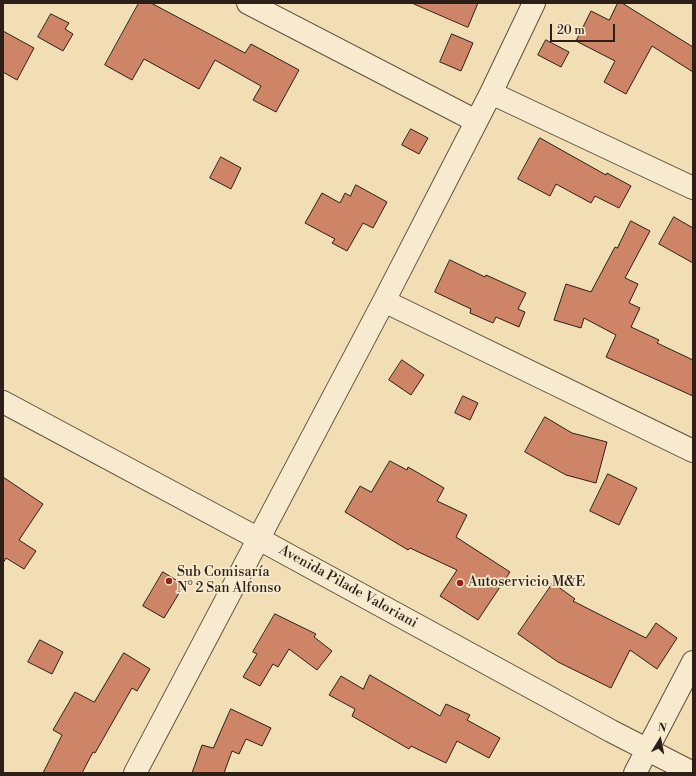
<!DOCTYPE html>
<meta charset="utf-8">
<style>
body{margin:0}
#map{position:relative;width:696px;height:776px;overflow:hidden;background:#f2deb4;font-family:"Libre Bodoni",serif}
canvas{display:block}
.frame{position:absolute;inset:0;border:4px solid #2c1f17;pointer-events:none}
.north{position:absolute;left:640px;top:720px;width:40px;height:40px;-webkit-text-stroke:3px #f7eace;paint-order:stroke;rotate:10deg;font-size:11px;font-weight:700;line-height:16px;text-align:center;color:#2c1f17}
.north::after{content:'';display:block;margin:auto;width:14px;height:18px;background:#2c1f17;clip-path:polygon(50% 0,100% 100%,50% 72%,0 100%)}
.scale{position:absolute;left:550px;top:24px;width:65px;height:18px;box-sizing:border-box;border:2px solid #2c1f17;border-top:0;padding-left:5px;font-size:12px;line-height:14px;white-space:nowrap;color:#2c1f17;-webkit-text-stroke:3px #f7eace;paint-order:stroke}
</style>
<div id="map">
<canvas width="696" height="776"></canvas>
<div class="frame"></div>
<div class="north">N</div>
<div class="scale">20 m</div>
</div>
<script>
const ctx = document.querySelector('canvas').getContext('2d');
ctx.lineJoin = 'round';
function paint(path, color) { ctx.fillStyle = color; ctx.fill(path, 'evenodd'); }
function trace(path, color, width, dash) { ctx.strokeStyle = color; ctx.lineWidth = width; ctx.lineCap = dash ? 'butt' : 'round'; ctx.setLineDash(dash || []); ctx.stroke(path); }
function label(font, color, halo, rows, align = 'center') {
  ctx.font = font + ' "Libre Bodoni",serif'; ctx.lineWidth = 3.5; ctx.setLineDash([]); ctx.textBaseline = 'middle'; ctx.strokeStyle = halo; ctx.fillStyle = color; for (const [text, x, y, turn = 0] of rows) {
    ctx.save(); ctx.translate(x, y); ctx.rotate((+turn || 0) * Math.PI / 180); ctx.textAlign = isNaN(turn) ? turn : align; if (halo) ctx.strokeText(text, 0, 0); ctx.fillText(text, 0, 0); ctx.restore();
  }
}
const building = new Path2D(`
 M 139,3 L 151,3 L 245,53 L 251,44 L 299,70 L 276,112 L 253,100 L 261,86 L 215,60 L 199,89 L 144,59 L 132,80 L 105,65 Z
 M 412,3 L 478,3 L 468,27 Z
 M 618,3 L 622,3 L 693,47 L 693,72 L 652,46 L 626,94 L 604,82 L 615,61 L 576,41 L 591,11 L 609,20 Z
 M 51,14 L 69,23 L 65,29 L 73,34 L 63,51 L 38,37 Z
 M 3,31 L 34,48 L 17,80 L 3,72 Z
 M 452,34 L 473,43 L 461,71 L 440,62 Z
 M 546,40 L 569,52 L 561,67 L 538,55 Z
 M 411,129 L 428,138 L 419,154 L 402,145 Z
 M 540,138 L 606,175 L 607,173 L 631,186 L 619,208 L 595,196 L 591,203 L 556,184 L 550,196 L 518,179 Z
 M 221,157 L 241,168 L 231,189 L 210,178 Z
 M 356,185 L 387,202 L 373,228 L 363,223 L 347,251 L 332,243 L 335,239 L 305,223 L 322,193 L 340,203 L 345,193 L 350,196 Z
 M 674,217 L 693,228 L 693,263 L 659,244 Z
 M 631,221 L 650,231 L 625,278 L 638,284 L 629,303 L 640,308 L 631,327 L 659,340 L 657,343 L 693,360 L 693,396 L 606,357 L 616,335 L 584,318 L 581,328 L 554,320 L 566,284 L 591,292 L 615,247 L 617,248 Z
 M 450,260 L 485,277 L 486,275 L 526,293 L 518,309 L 525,312 L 519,327 L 496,317 L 493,323 L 470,313 L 471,309 L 435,292 Z
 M 402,360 L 424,375 L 411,395 L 389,380 Z
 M 463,396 L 478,403 L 470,420 L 455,413 Z
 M 545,417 L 572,433 L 607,442 L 596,483 L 566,475 L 525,452 Z
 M 390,461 L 407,470 L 408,467 L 444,488 L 437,501 L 467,515 L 456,537 L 510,572 L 478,620 L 440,596 L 457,570 L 410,548 L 408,550 L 345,512 L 360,486 L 371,492 Z
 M 608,474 L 637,488 L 619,525 L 590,511 Z
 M 3,477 L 43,504 L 19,540 L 36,551 L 24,569 L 6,558 L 3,563 Z
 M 163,572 L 184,585 L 164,618 L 143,606 Z
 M 553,583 L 575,599 L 573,601 L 646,638 L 656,623 L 677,638 L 657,669 L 630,650 L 611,688 L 558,662 L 518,634 Z
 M 275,614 L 316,634 L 314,637 L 332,651 L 317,670 L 289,649 L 278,667 L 273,664 L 260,686 L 243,677 L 257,654 L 253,652 Z
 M 40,640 L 63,652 L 52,674 L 28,662 Z
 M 124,653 L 150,669 L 137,691 L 132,688 L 95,753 L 93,752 L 82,773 L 43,773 L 62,735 L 53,730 L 75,692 L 94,702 Z
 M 370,675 L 440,716 L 446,704 L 470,715 L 467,720 L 500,738 L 489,758 L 457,741 L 446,763 L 411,746 L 409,749 L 352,716 L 355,709 L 329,695 L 341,676 L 363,689 Z
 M 231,709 L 271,728 L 262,746 L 246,739 L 239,754 L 232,751 L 224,773 L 192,773 L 202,745 L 213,748 Z`);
paint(building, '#cd8467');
trace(building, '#2c1f17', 1);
const minor = new Path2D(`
 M 248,3 L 476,121
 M 491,93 L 693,188
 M 384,301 L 693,451
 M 3,402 L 259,539 L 611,731 L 693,773
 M 135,773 L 384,301 L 491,93 L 534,3
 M 635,773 L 693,662`);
trace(minor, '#5e4f3e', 24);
trace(minor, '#f7eace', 22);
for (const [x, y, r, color] of [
 [169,581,4,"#8f2418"],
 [460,583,4,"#8f2418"]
]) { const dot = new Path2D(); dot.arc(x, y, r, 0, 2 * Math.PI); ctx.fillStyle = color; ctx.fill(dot); trace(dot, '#f7eace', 1.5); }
label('14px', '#2c1f17', '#f7eace', [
 ["Sub Comisaría",177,573],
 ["N° 2 San Alfonso",177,589],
 ["Autoservicio M&E",468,583]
], 'left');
label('14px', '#2c1f17', '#f7eace', [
 ["Avenida Pilade Valoriani",348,587,29]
]);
</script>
